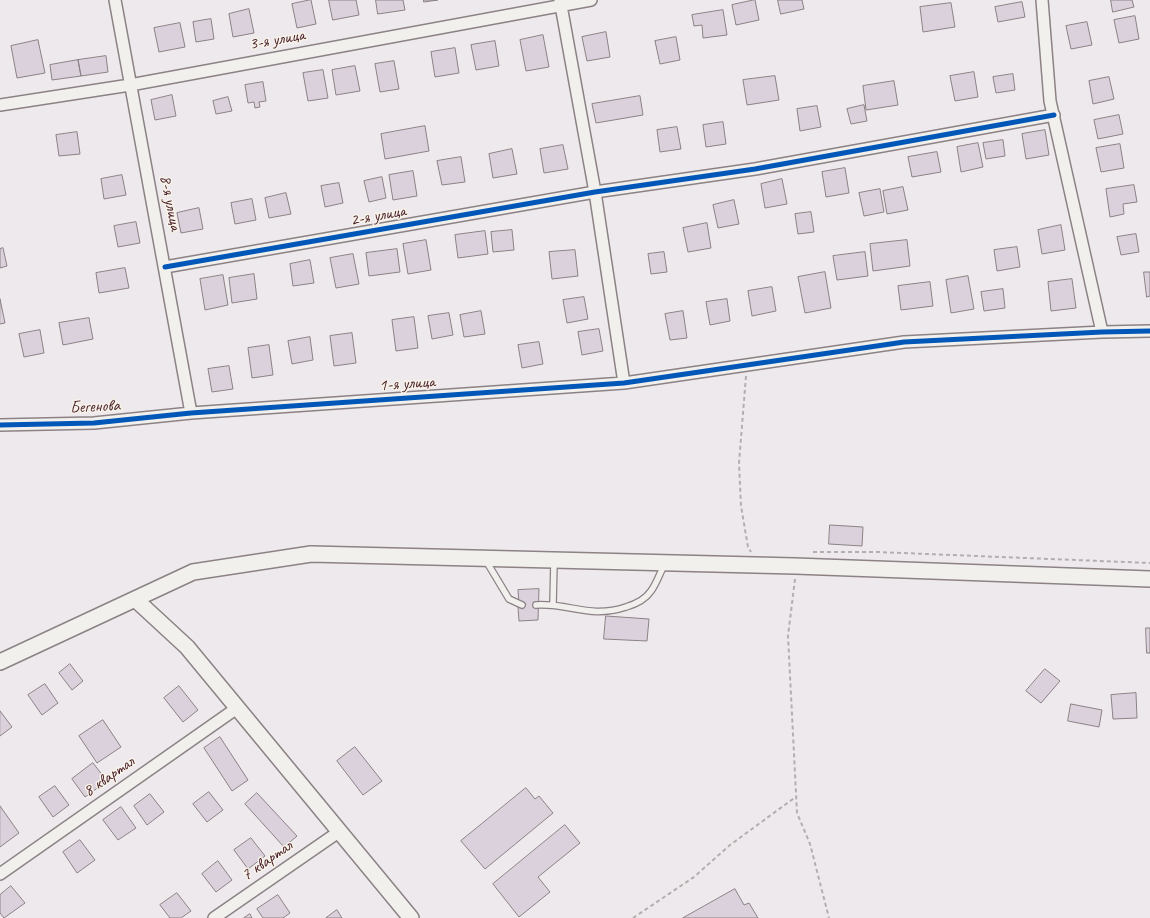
<!DOCTYPE html>
<meta charset="utf-8">
<style>
body{margin:0}
canvas{display:block;background:#eee9ec}
</style>
<canvas width="1150" height="918"></canvas>
<script>
const ctx = document.querySelector('canvas').getContext('2d');
ctx.lineJoin = 'round';
function paint(path, color) { ctx.fillStyle = color; ctx.fill(path, 'evenodd'); }
function trace(path, color, width, dash) { ctx.strokeStyle = color; ctx.lineWidth = width; ctx.lineCap = dash ? 'butt' : 'round'; ctx.setLineDash(dash || []); ctx.stroke(path); }
function label(font, color, halo, rows, align = 'center') {
  ctx.font = font + ' Caveat,sans-serif'; ctx.lineWidth = 3; ctx.setLineDash([]); ctx.textBaseline = 'middle'; ctx.strokeStyle = halo; ctx.fillStyle = color; for (const [text, x, y, turn = 0] of rows) {
    ctx.save(); ctx.translate(x, y); ctx.rotate((+turn || 0) * Math.PI / 180); ctx.textAlign = isNaN(turn) ? turn : align; if (halo) ctx.strokeText(text, 0, 0); ctx.fillText(text, 0, 0); ctx.restore();
  }
}
const building = new Path2D(`
 M 311,0 L 316,24 L 297,28 L 292,4 Z
 M 329,0 L 356,0 L 359,15 L 333,20 Z
 M 376,0 L 403,0 L 405,10 L 378,14 Z
 M 424,0 L 438,0 L 424,2 Z
 M 755,0 L 759,20 L 736,25 L 732,5 Z
 M 778,0 L 802,0 L 804,9 L 781,14 Z
 M 1111,0 L 1132,0 L 1134,7 L 1113,12 Z
 M 1022,2 L 1025,17 L 998,22 L 995,7 Z
 M 951,3 L 955,27 L 923,32 L 920,7 Z
 M 249,9 L 254,33 L 233,37 L 229,14 Z
 M 723,10 L 727,35 L 703,38 L 702,25 L 694,26 L 692,15 Z
 M 1135,16 L 1139,39 L 1119,43 L 1114,20 Z
 M 211,19 L 214,39 L 196,42 L 193,22 Z
 M 1087,22 L 1092,45 L 1071,49 L 1066,26 Z
 M 180,23 L 185,47 L 159,52 L 154,28 Z
 M 606,32 L 610,57 L 587,61 L 582,37 Z
 M 543,35 L 549,67 L 526,71 L 520,40 Z
 M 676,37 L 680,60 L 660,64 L 655,41 Z
 M 38,40 L 45,73 L 17,78 L 11,46 Z
 M 495,41 L 499,66 L 476,70 L 471,45 Z
 M 455,48 L 459,73 L 435,77 L 431,52 Z
 M 106,56 L 108,72 L 81,76 L 78,60 Z
 M 78,60 L 81,76 L 52,80 L 50,65 Z
 M 394,61 L 399,89 L 380,92 L 375,64 Z
 M 355,66 L 360,91 L 336,95 L 332,70 Z
 M 323,70 L 328,98 L 308,101 L 303,73 Z
 M 974,72 L 978,97 L 955,101 L 950,76 Z
 M 1013,74 L 1015,90 L 996,93 L 993,77 Z
 M 775,76 L 779,100 L 747,105 L 743,80 Z
 M 1109,77 L 1114,99 L 1093,104 L 1089,81 Z
 M 894,81 L 898,105 L 866,110 L 863,86 Z
 M 263,82 L 266,101 L 259,102 L 260,107 L 255,108 L 254,102 L 248,103 L 245,85 Z
 M 172,95 L 176,116 L 155,120 L 151,100 Z
 M 640,96 L 643,115 L 596,123 L 592,104 Z
 M 228,97 L 232,111 L 216,114 L 213,101 Z
 M 864,105 L 867,121 L 851,124 L 847,109 Z
 M 817,106 L 821,127 L 800,131 L 797,109 Z
 M 1119,115 L 1123,134 L 1098,139 L 1094,120 Z
 M 723,122 L 726,144 L 706,147 L 703,125 Z
 M 425,126 L 429,151 L 385,159 L 381,134 Z
 M 677,127 L 681,149 L 660,152 L 657,130 Z
 M 1045,130 L 1049,155 L 1026,159 L 1022,134 Z
 M 77,132 L 80,154 L 59,156 L 56,135 Z
 M 1003,140 L 1005,156 L 986,159 L 983,143 Z
 M 978,143 L 983,167 L 961,172 L 957,147 Z
 M 1120,144 L 1124,168 L 1101,172 L 1096,148 Z
 M 563,145 L 568,169 L 544,173 L 540,149 Z
 M 512,149 L 517,174 L 493,178 L 489,154 Z
 M 937,152 L 941,172 L 912,177 L 908,157 Z
 M 461,157 L 465,182 L 442,185 L 437,161 Z
 M 845,168 L 849,193 L 826,197 L 822,172 Z
 M 413,171 L 417,196 L 393,200 L 389,175 Z
 M 122,175 L 126,195 L 104,199 L 101,179 Z
 M 382,177 L 386,198 L 369,202 L 364,181 Z
 M 782,179 L 787,204 L 765,208 L 761,184 Z
 M 339,183 L 343,203 L 325,207 L 321,186 Z
 M 1134,185 L 1137,202 L 1123,204 L 1124,214 L 1110,217 L 1106,189 Z
 M 903,187 L 908,210 L 887,214 L 883,191 Z
 M 880,189 L 884,212 L 864,216 L 859,193 Z
 M 286,193 L 291,214 L 269,218 L 265,198 Z
 M 252,199 L 256,220 L 235,224 L 231,203 Z
 M 734,200 L 739,224 L 718,228 L 713,205 Z
 M 199,208 L 203,229 L 181,233 L 177,213 Z
 M 811,212 L 814,232 L 798,234 L 795,214 Z
 M 136,222 L 140,243 L 118,247 L 114,226 Z
 M 707,223 L 711,248 L 688,252 L 683,228 Z
 M 1061,225 L 1065,250 L 1042,254 L 1038,230 Z
 M 512,230 L 514,250 L 493,252 L 491,232 Z
 M 485,231 L 488,254 L 458,258 L 455,235 Z
 M 1136,234 L 1139,252 L 1121,255 L 1117,237 Z
 M 426,240 L 431,270 L 408,274 L 403,244 Z
 M 907,240 L 910,266 L 873,271 L 870,244 Z
 M 1017,247 L 1020,267 L 997,271 L 994,250 Z
 M 3,248 L 7,266 L 0,268 L 0,249 Z
 M 397,249 L 400,272 L 369,276 L 366,253 Z
 M 575,250 L 578,276 L 552,279 L 549,252 Z
 M 664,252 L 667,272 L 651,274 L 648,254 Z
 M 865,252 L 868,276 L 837,280 L 833,256 Z
 M 353,254 L 359,284 L 336,288 L 330,258 Z
 M 310,260 L 314,283 L 293,286 L 290,264 Z
 M 125,268 L 129,288 L 99,293 L 96,273 Z
 M 825,272 L 831,308 L 805,313 L 798,277 Z
 M 1144,272 L 1150,272 L 1150,296 L 1147,297 Z
 M 254,274 L 257,299 L 232,303 L 229,278 Z
 M 223,275 L 228,305 L 205,310 L 200,279 Z
 M 968,276 L 974,309 L 951,313 L 946,280 Z
 M 1072,279 L 1076,308 L 1051,311 L 1048,282 Z
 M 930,282 L 933,306 L 901,310 L 898,286 Z
 M 772,287 L 776,311 L 752,316 L 748,291 Z
 M 1003,289 L 1005,308 L 984,311 L 981,292 Z
 M 584,297 L 588,319 L 567,323 L 563,300 Z
 M 0,299 L 5,323 L 0,324 Z
 M 727,299 L 730,321 L 710,325 L 706,302 Z
 M 481,311 L 485,334 L 464,337 L 460,315 Z
 M 683,311 L 687,338 L 670,340 L 665,314 Z
 M 449,313 L 453,335 L 432,339 L 428,316 Z
 M 414,317 L 418,348 L 396,351 L 392,320 Z
 M 89,318 L 93,339 L 63,345 L 59,323 Z
 M 599,329 L 603,351 L 582,355 L 578,332 Z
 M 40,330 L 44,353 L 24,357 L 19,334 Z
 M 352,333 L 356,363 L 334,366 L 330,336 Z
 M 310,337 L 313,360 L 292,364 L 288,341 Z
 M 539,342 L 543,364 L 522,368 L 518,345 Z
 M 269,345 L 273,375 L 252,378 L 248,348 Z
 M 229,366 L 233,389 L 212,392 L 208,369 Z
 M 830,525 L 863,527 L 862,546 L 829,544 Z
 M 539,589 L 538,620 L 519,621 L 518,607 L 522,607 L 519,604 L 518,590 Z
 M 606,616 L 649,619 L 647,641 L 604,639 Z
 M 1146,628 L 1150,628 L 1150,653 L 1147,653 Z
 M 70,664 L 83,681 L 72,690 L 59,673 Z
 M 1045,669 L 1060,681 L 1041,703 L 1026,691 Z
 M 45,684 L 58,703 L 42,715 L 28,695 Z
 M 179,686 L 198,710 L 183,722 L 164,698 Z
 M 1136,693 L 1137,718 L 1113,719 L 1111,695 Z
 M 1071,704 L 1102,710 L 1099,727 L 1068,721 Z
 M 0,711 L 12,727 L 0,736 Z
 M 103,720 L 121,747 L 97,763 L 79,736 Z
 M 220,737 L 248,780 L 232,791 L 204,748 Z
 M 355,747 L 382,781 L 363,795 L 337,761 Z
 M 93,763 L 107,781 L 85,797 L 72,779 Z
 M 55,786 L 69,805 L 53,817 L 39,797 Z
 M 526,788 L 535,799 L 539,796 L 553,813 L 485,869 L 461,841 Z
 M 209,792 L 223,810 L 207,822 L 193,804 Z
 M 257,793 L 297,836 L 284,847 L 245,804 Z
 M 150,794 L 164,812 L 147,825 L 134,806 Z
 M 0,806 L 19,833 L 0,847 Z
 M 121,807 L 136,828 L 118,840 L 103,820 Z
 M 565,825 L 580,843 L 538,877 L 550,892 L 519,917 L 493,884 Z
 M 251,838 L 265,856 L 248,869 L 234,850 Z
 M 80,840 L 95,860 L 77,873 L 63,852 Z
 M 218,861 L 232,880 L 216,892 L 202,874 Z
 M 11,886 L 25,903 L 4,918 L 0,913 L 0,895 Z
 M 735,889 L 744,905 L 749,903 L 758,918 L 683,918 Z
 M 177,893 L 191,911 L 181,918 L 170,918 L 160,905 Z
 M 278,895 L 290,913 L 283,918 L 263,918 L 257,909 Z
 M 337,910 L 342,918 L 326,918 Z
 M 250,914 L 252,918 L 244,918 Z`);
paint(building, '#dad1dc');
trace(building, '#8c8285', 1);
const lane = new Path2D(`
 M 485,559 L 509,599 L 522,605
 M 553,604 L 554,562
 M 536,605 C 571,603 589,619 626,607 C 636,604 645,600 651,591 C 657,583 660,572 665,564`);
const street = new Path2D(`
 M 115,0 L 191,413
 M 560,0 L 595,192 L 624,383
 M 1042,0 L 1050,101 L 1102,332
 M 0,105 L 130,85 L 591,0
 M 165,267 L 595,192 L 755,169 L 1054,115
 M 0,425 L 94,423 L 191,413 L 624,383 L 904,342 L 1102,332 L 1150,331
 M 0,874 L 237,708
 M 214,918 L 340,831`);
const secondary = new Path2D(`
 M 135,599 L 187,647 L 411,918
 M 0,662 L 193,572 L 311,554 L 795,566 L 1150,579`);
trace(lane, '#8c8285', 8);
trace(street, '#8c8285', 14);
trace(secondary, '#8c8285', 18);
trace(new Path2D(`
 M 746,376 L 739,463 L 741,506 L 748,547 L 751,552
 M 813,552 L 877,552 L 1150,563
 M 795,579 L 788,636 L 797,813 L 810,844 L 829,918
 M 633,918 L 694,877 L 730,845 L 797,796`), '#b5aeae', 2, [4, 3]);
trace(lane, '#f1f0ed', 5.5);
trace(street, '#f1f0ed', 11);
trace(secondary, '#f1f0ed', 15);
trace(new Path2D(`
 M 165,267 L 595,192 L 755,169 L 1054,115
 M 0,425 L 94,423 L 191,413 L 624,383 L 904,342 L 1102,332 L 1150,331`), '#0057b8', 5);
label('17px', '#4a1f2b', '#f7f3e8', [
 ["3-я улица",277,40,-10],
 ["8-я улица",170,203,79],
 ["2-я улица",378,216,-10],
 ["1-я улица",407,384,-4],
 ["Бегенова",95,407,-3],
 ["8 квартал",109,777,-35],
 ["7 квартал",267,861,-35]
]);
</script>
